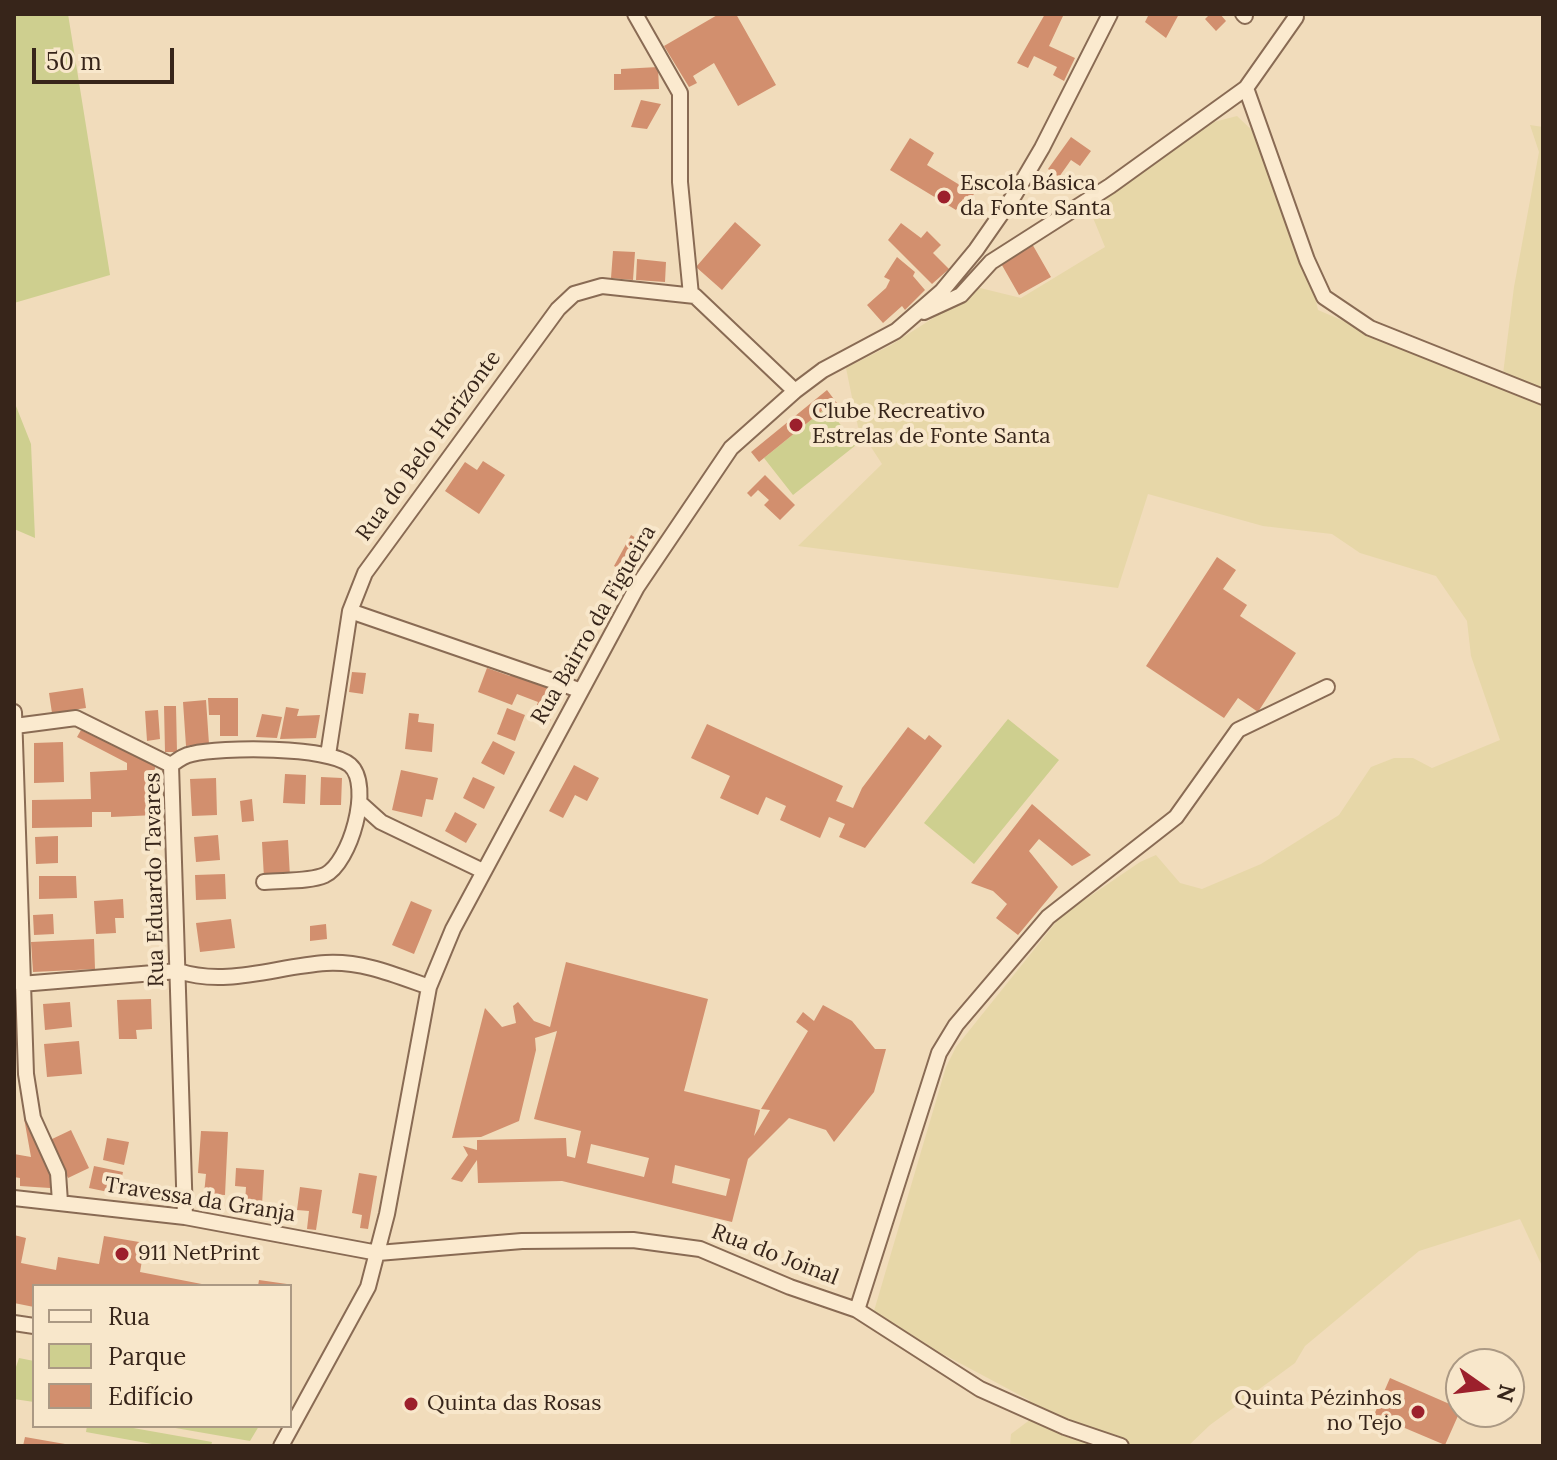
<!DOCTYPE html>
<meta charset="utf-8">
<style>
body{margin:0}
#map{position:relative;width:1557px;height:1460px;overflow:hidden;background:#f1dcbb;font-family:Lora,serif}
canvas{display:block}
.frame{position:absolute;inset:0;border:16px solid #37251a;pointer-events:none}
.legend{position:absolute;left:32px;top:1284px;width:260px;height:144px;box-sizing:border-box;background:#f8e7cb;border:2px solid #ab9984;margin:0;padding:10px 14px;list-style:none;font-size:24px;color:#37251a}
.legend li{display:flex;align-items:center;gap:16px;height:40px}
.legend b{width:40px;border:2px solid #ab9984}
.north{position:absolute;left:1445px;top:1348px;width:80px;height:80px;box-sizing:border-box;background:#f8e7cb;border:2px solid #ab9984;border-radius:50%;rotate:104deg;font-size:22px;font-weight:700;line-height:32px;text-align:center;color:#37251a}
.north::after{content:'';display:block;margin:auto;width:28px;height:36px;background:#9c202c;clip-path:polygon(50% 0,100% 100%,50% 72%,0 100%)}
.scale{position:absolute;left:32px;top:48px;width:142px;height:36px;box-sizing:border-box;border:4px solid #37251a;border-top:0;padding-left:10px;font-size:24px;line-height:28px;white-space:nowrap;color:#37251a;-webkit-text-stroke:6px #f8e7cb;paint-order:stroke}
</style>
<div id="map">
<canvas width="1557" height="1460"></canvas>
<div class="frame"></div>
<ul class="legend">
<li><b style="height:10px;background:#fbeacf"></b>Rua</li>
<li><b style="height:22px;background:#cecf8f"></b>Parque</li>
<li><b style="height:22px;background:#d28f6e"></b>Edifício</li>
</ul>
<div class="north">N</div>
<div class="scale">50 m</div>
</div>
<script>
const ctx = document.querySelector('canvas').getContext('2d');
ctx.lineJoin = 'round';
function paint(path, color) { ctx.fillStyle = color; ctx.fill(path, 'evenodd'); }
function trace(path, color, width, dash) { ctx.strokeStyle = color; ctx.lineWidth = width; ctx.lineCap = dash ? 'butt' : 'round'; ctx.setLineDash(dash || []); ctx.stroke(path); }
function label(font, color, halo, rows, align = 'center') {
  ctx.font = font + ' Lora,serif'; ctx.lineWidth = 8; ctx.setLineDash([]); ctx.textBaseline = 'middle'; ctx.strokeStyle = halo; ctx.fillStyle = color; for (const [text, x, y, turn = 0] of rows) {
    ctx.save(); ctx.translate(x, y); ctx.rotate((+turn || 0) * Math.PI / 180); ctx.textAlign = isNaN(turn) ? turn : align; if (halo) ctx.strokeText(text, 0, 0); ctx.fillText(text, 0, 0); ctx.restore();
  }
}
paint(new Path2D(`
 M 1237,116 L 1260,138 L 1302,240 L 1318,310 L 1402,346 L 1503,374 L 1514,287 L 1539,152 L 1530,125 L 1543,127 L 1543,1268 L 1520,1219 L 1419,1251 L 1305,1346 L 1295,1363 L 1210,1425 L 1188,1446 L 1010,1446 L 1011,1434 L 1031,1419 L 1029,1400 L 939,1352 L 874,1311 L 946,1067 L 956,1047 L 1061,916 L 1140,862 L 1156,855 L 1180,883 L 1202,889 L 1261,864 L 1339,815 L 1371,767 L 1394,758 L 1413,758 L 1432,768 L 1500,740 L 1471,656 L 1467,621 L 1436,576 L 1360,553 L 1332,534 L 1263,526 L 1148,494 L 1118,588 L 798,546 L 882,464 L 858,427 L 846,368 L 891,345 L 980,288 L 1021,298 L 1105,247 L 1089,208 L 1120,188 L 1171,147 L 1214,122 Z`), '#e7d7a8');
paint(new Path2D(`
 M 14,14 L 68,14 L 110,275 L 14,303 Z
 M 14,401 L 31,444 L 35,538 L 14,529 Z
 M 827,407 L 856,445 L 793,495 L 764,458 Z
 M 1008,719 L 1059,760 L 974,864 L 924,823 Z
 M 19,1358 L 34,1361 L 34,1402 L 14,1399 L 14,1373 Z
 M 87,1426 L 122,1426 L 212,1442 L 211,1446 L 163,1446 L 86,1432 Z
 M 164,1426 L 259,1426 L 250,1441 Z`), '#cecf8f');
paint(new Path2D(`
 M 719,14 L 736,14 L 776,85 L 738,106 L 714,63 L 693,76 L 697,83 L 689,87 L 664,46 Z
 M 1045,14 L 1063,16 L 1049,46 L 1075,58 L 1064,81 L 1053,75 L 1057,67 L 1034,56 L 1028,68 L 1017,63 Z
 M 1149,14 L 1179,14 L 1166,38 L 1145,22 Z
 M 1210,14 L 1220,14 L 1226,21 L 1216,31 L 1205,19 Z
 M 658,67 L 659,89 L 614,90 L 614,74 L 621,74 L 621,69 Z
 M 641,100 L 661,104 L 647,129 L 631,127 Z
 M 1071,137 L 1091,151 L 1080,166 L 1071,160 L 1059,177 L 1048,169 Z
 M 910,138 L 934,153 L 927,165 L 963,187 L 965,182 L 977,189 L 969,202 L 963,199 L 956,210 L 890,170 Z
 M 735,222 L 761,245 L 722,290 L 696,267 Z
 M 901,223 L 921,238 L 927,231 L 941,245 L 933,253 L 949,269 L 932,284 L 888,240 Z
 M 1031,242 L 1051,277 L 1019,295 L 999,260 Z
 M 613,251 L 635,252 L 633,280 L 611,278 Z
 M 897,257 L 915,272 L 913,276 L 925,290 L 905,310 L 902,306 L 883,323 L 867,305 L 886,288 L 890,280 L 884,277 Z
 M 637,259 L 666,262 L 665,282 L 636,280 Z
 M 827,390 L 843,411 L 835,417 L 827,407 L 759,462 L 751,452 Z
 M 483,461 L 505,475 L 479,514 L 445,491 L 465,462 L 477,470 Z
 M 765,475 L 795,505 L 780,520 L 764,505 L 769,500 L 758,490 L 751,497 L 747,493 Z
 M 631,535 L 648,545 L 631,575 L 614,566 Z
 M 1217,557 L 1236,570 L 1223,589 L 1247,605 L 1240,616 L 1296,653 L 1258,712 L 1238,698 L 1224,718 L 1146,666 Z
 M 487,668 L 510,676 L 512,673 L 556,691 L 560,702 L 550,721 L 533,716 L 538,702 L 517,694 L 512,705 L 478,692 Z
 M 352,672 L 366,673 L 363,694 L 349,692 Z
 M 83,688 L 86,708 L 52,713 L 49,693 Z
 M 208,698 L 238,698 L 238,736 L 220,736 L 220,715 L 209,715 Z
 M 206,700 L 209,744 L 186,746 L 183,702 Z
 M 164,706 L 176,706 L 177,752 L 165,752 Z
 M 286,707 L 299,709 L 297,716 L 320,715 L 316,738 L 280,739 Z
 M 507,708 L 525,715 L 515,741 L 497,734 Z
 M 158,710 L 160,739 L 147,741 L 145,711 Z
 M 409,713 L 419,714 L 418,722 L 434,724 L 432,752 L 405,749 Z
 M 262,714 L 282,717 L 277,738 L 256,737 Z
 M 707,724 L 843,786 L 836,801 L 853,808 L 862,788 L 908,727 L 925,740 L 929,735 L 942,746 L 865,848 L 839,837 L 845,824 L 829,817 L 820,838 L 780,820 L 786,806 L 766,797 L 758,815 L 720,798 L 730,776 L 691,758 Z
 M 81,730 L 155,765 L 156,815 L 111,817 L 111,812 L 92,812 L 92,827 L 32,828 L 32,800 L 91,799 L 90,772 L 127,770 L 127,763 L 77,737 Z
 M 493,741 L 515,752 L 504,775 L 481,763 Z
 M 63,742 L 64,782 L 34,783 L 34,743 Z
 M 574,765 L 599,778 L 587,801 L 575,795 L 563,818 L 549,811 Z
 M 401,770 L 438,778 L 433,800 L 426,799 L 422,817 L 392,810 Z
 M 285,774 L 306,775 L 305,804 L 283,803 Z
 M 321,777 L 342,778 L 341,805 L 320,805 Z
 M 473,777 L 495,787 L 484,809 L 463,798 Z
 M 216,778 L 217,815 L 192,816 L 190,779 Z
 M 252,799 L 254,821 L 242,822 L 240,801 Z
 M 1032,804 L 1091,855 L 1072,866 L 1039,839 L 1029,851 L 1058,887 L 1018,935 L 996,918 L 1007,904 L 993,891 L 971,883 Z
 M 455,812 L 477,824 L 466,843 L 445,831 Z
 M 218,835 L 220,860 L 196,862 L 194,837 Z
 M 58,836 L 58,863 L 36,864 L 35,837 Z
 M 288,840 L 290,877 L 264,878 L 262,842 Z
 M 225,874 L 226,899 L 196,900 L 195,875 Z
 M 39,876 L 76,876 L 77,898 L 39,899 Z
 M 123,899 L 124,918 L 115,918 L 116,933 L 96,934 L 94,901 Z
 M 411,901 L 432,910 L 414,954 L 392,945 Z
 M 53,914 L 54,934 L 34,935 L 33,915 Z
 M 231,919 L 235,948 L 200,952 L 196,923 Z
 M 326,924 L 327,939 L 310,941 L 310,926 Z
 M 94,939 L 95,969 L 33,972 L 31,942 Z
 M 566,962 L 708,999 L 684,1091 L 760,1110 L 754,1136 L 770,1110 L 761,1109 L 808,1031 L 796,1022 L 803,1012 L 814,1021 L 823,1005 L 852,1021 L 875,1049 L 886,1049 L 874,1092 L 834,1142 L 826,1130 L 789,1118 L 748,1159 L 732,1222 L 562,1181 L 478,1183 L 477,1160 L 462,1182 L 451,1179 L 468,1155 L 463,1146 L 477,1150 L 477,1140 L 566,1138 L 567,1156 L 575,1158 L 581,1131 L 534,1119 L 557,1031 L 535,1038 L 536,1050 L 519,1121 L 481,1137 L 452,1138 L 485,1008 L 502,1027 L 516,1023 L 513,1006 L 518,1002 L 534,1021 L 550,1027 ZM 591,1144 L 649,1158 L 644,1177 L 587,1163 ZM 675,1165 L 730,1179 L 726,1196 L 672,1183 Z
 M 151,999 L 152,1029 L 136,1030 L 137,1039 L 119,1039 L 117,1000 Z
 M 70,1002 L 72,1027 L 45,1030 L 43,1004 Z
 M 79,1041 L 82,1074 L 47,1077 L 44,1044 Z
 M 24,1118 L 37,1136 L 51,1172 L 50,1188 L 20,1186 L 20,1178 L 14,1177 L 14,1154 L 31,1157 Z
 M 71,1130 L 89,1168 L 68,1178 L 50,1140 Z
 M 201,1131 L 228,1132 L 225,1195 L 204,1194 L 206,1174 L 198,1173 Z
 M 107,1138 L 129,1142 L 124,1165 L 103,1160 Z
 M 94,1166 L 123,1172 L 118,1194 L 89,1188 Z
 M 236,1168 L 264,1170 L 262,1205 L 245,1203 L 246,1187 L 235,1186 Z
 M 359,1173 L 377,1176 L 368,1229 L 360,1228 L 362,1215 L 352,1213 Z
 M 300,1187 L 322,1190 L 316,1230 L 307,1229 L 309,1211 L 297,1210 Z
 M 14,1235 L 26,1238 L 21,1263 L 56,1270 L 58,1257 L 99,1264 L 104,1236 L 145,1243 L 140,1272 L 212,1286 L 34,1286 L 34,1307 L 14,1303 Z
 M 259,1280 L 287,1284 L 287,1286 L 258,1286 Z
 M 1390,1378 L 1461,1409 L 1445,1445 L 1374,1415 Z
 M 25,1437 L 65,1444 L 65,1446 L 23,1446 Z`), '#d28f6e');
const street = new Path2D(`
 M 635,14 L 680,93 L 680,182 L 691,295
 M 1243,14 L 1245,16
 M 1246,88 L 1307,260 L 1324,297 L 1370,328 L 1543,397
 M 924,312 L 961,295 L 991,262 L 1110,186 L 1246,88 L 1296,17
 M 350,611 L 579,690
 M 14,712 L 26,1074 L 33,1118 L 58,1173 L 60,1202
 M 15,726 L 76,718 L 171,765
 M 328,755 L 350,611 L 365,573 L 558,309 L 574,294 L 602,286 L 695,296 L 795,391
 M 361,804 L 381,822 L 483,871
 M 21,984 L 178,971 C 227,987 277,966 326,963 C 363,961 395,975 429,987
 M 14,1198 L 185,1217 L 378,1253 L 522,1241 L 633,1240 L 700,1249 L 790,1287 L 857,1310 L 980,1389 L 1065,1427 L 1121,1446
 M 185,1217 L 171,765 C 178,760 184,755 192,754 C 221,747 328,746 350,765 C 373,785 350,863 325,875 C 309,882 283,880 264,882
 M 857,1310 L 939,1053 L 956,1025 L 1048,917 L 1176,817 L 1238,730 L 1327,687
 M 14,1323 L 34,1326
 M 281,1446 L 368,1287 L 387,1214 L 429,987 L 453,929 L 637,587 L 731,448 L 795,391 L 823,370 L 896,331 L 942,291 L 976,250 L 1015,194 L 1042,148 L 1110,14`);
trace(street, '#896b54', 18);
trace(street, '#fbeacf', 14);
for (const [x, y, r, color] of [
 [944,197,8,"#9c202c"],
 [796,425,8,"#9c202c"],
 [122,1254,8,"#9c202c"],
 [411,1404,8,"#9c202c"],
 [1418,1412,8,"#9c202c"]
]) { const dot = new Path2D(); dot.arc(x, y, r, 0, 2 * Math.PI); ctx.fillStyle = color; ctx.fill(dot); trace(dot, '#f8e7cb', 3); }
label('22px', '#37251a', '#f8e7cb', [
 ["Escola Básica",960,184],
 ["da Fonte Santa",960,209],
 ["Clube Recreativo",812,412],
 ["Estrelas de Fonte Santa",812,437],
 ["911 NetPrint",138,1254],
 ["Quinta Pézinhos",1402,1399,"right"],
 ["no Tejo",1402,1424,"right"],
 ["Quinta das Rosas",427,1404]
], 'left');
label('22px', '#37251a', '#f8e7cb', [
 ["Rua do Belo Horizonte",429,446,-54],
 ["Rua Bairro da Figueira",594,625,-60],
 ["Rua Eduardo Tavares",155,880,-91],
 ["Travessa da Granja",200,1200,9],
 ["Rua do Joinal",775,1255,21]
]);
</script>
